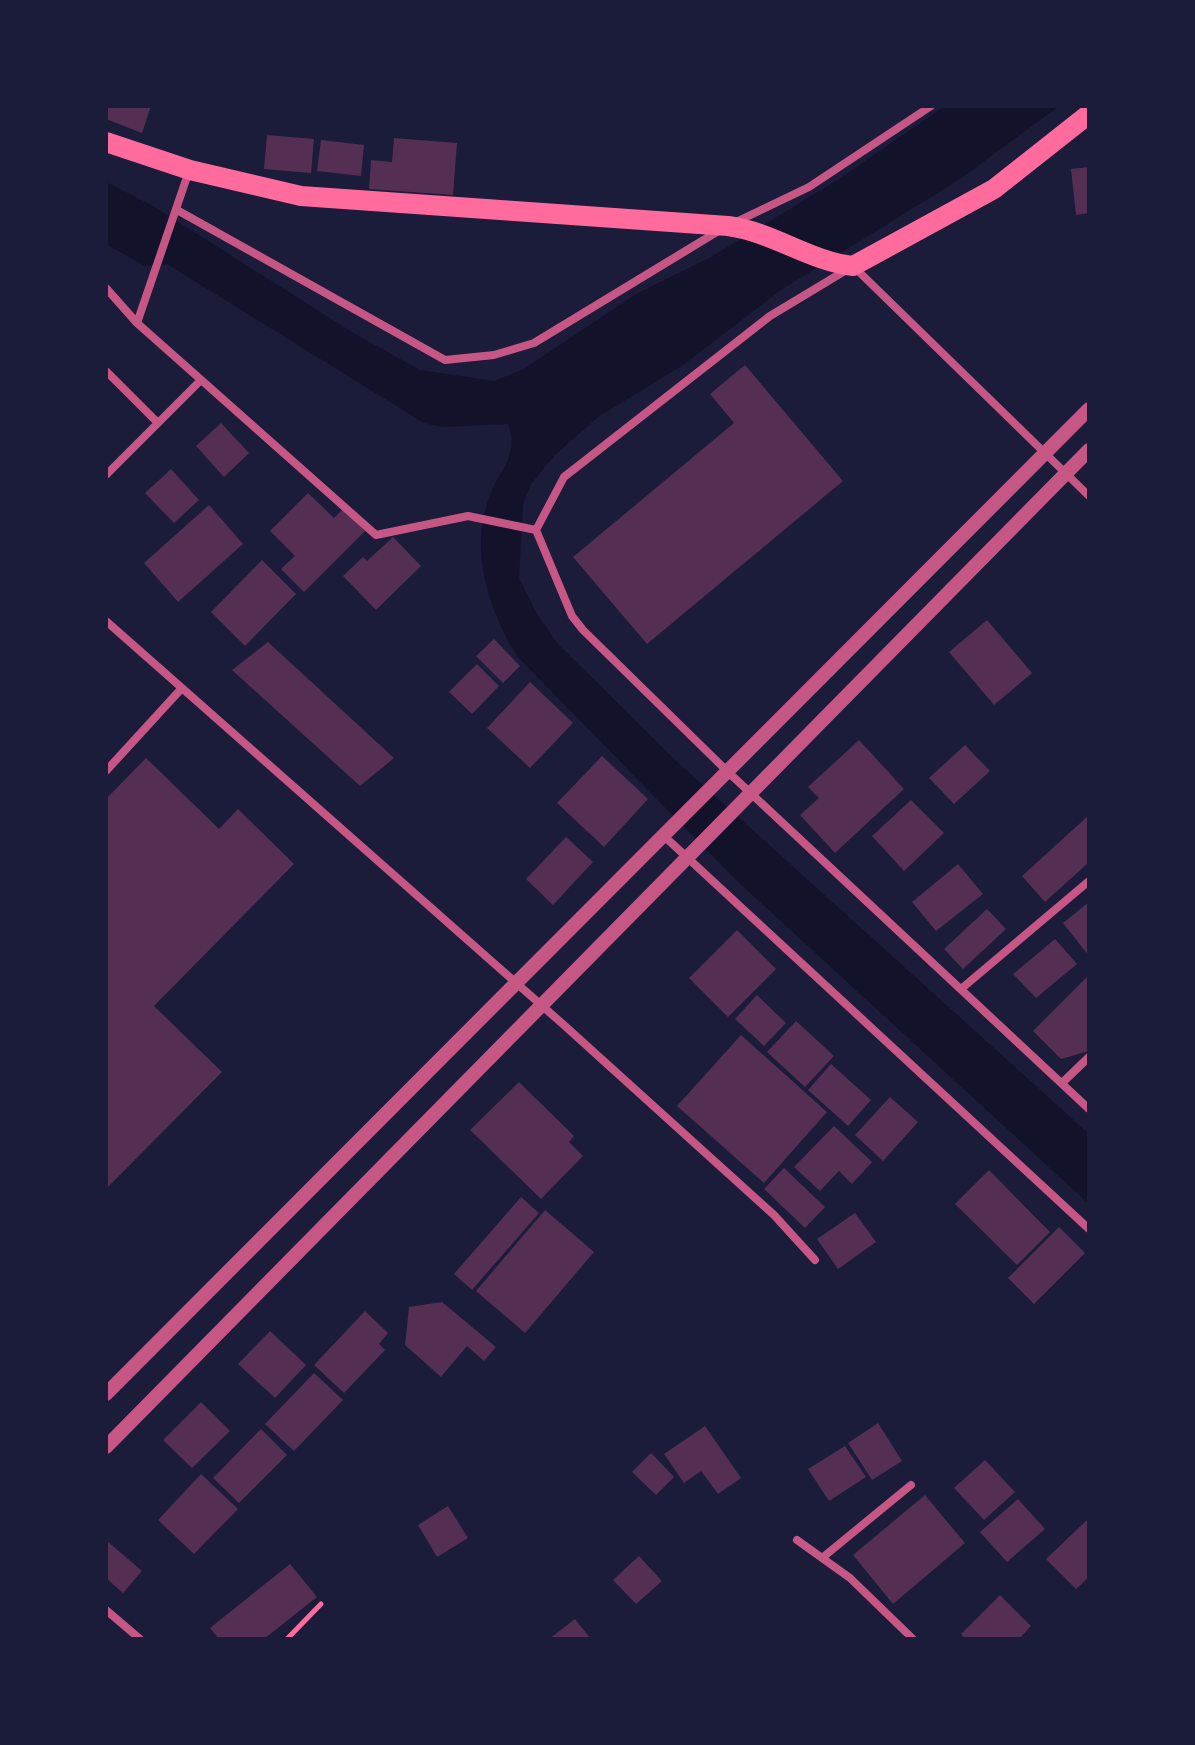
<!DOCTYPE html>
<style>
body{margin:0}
#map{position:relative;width:1195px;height:1745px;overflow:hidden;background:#1b1b3a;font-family:Merriweather,serif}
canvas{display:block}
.frame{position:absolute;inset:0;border:108px solid #1b1b3a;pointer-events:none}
</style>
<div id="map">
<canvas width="1195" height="1745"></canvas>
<div class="frame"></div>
</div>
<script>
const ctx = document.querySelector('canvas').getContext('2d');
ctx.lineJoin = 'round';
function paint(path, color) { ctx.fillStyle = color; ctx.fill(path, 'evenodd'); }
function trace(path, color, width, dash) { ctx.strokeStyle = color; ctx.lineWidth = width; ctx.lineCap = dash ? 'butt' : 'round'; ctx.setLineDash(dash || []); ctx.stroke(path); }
paint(new Path2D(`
 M 945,106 L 1059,106 L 960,179 L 781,290 L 683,365 L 598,417 L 554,456 L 531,484 L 523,504 L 519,578 L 536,612 L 558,644 L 674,759 L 1089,1134 L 1089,1204 L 735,879 L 517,656 C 489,610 469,551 489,498 C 499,469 520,457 508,424 L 443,427 L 424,423 L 167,264 L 145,266 L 106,244 L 106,182 L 153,206 L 355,334 L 420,370 L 494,381 L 524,369 L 638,293 L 711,257 L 839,179 Z`), '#12122b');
paint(new Path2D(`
 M 106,106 L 151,106 L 142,133 L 106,119 Z
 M 267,135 L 314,139 L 311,173 L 264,169 Z
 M 394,138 L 457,143 L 453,195 L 369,189 L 371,160 L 392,162 Z
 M 321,140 L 364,145 L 361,176 L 317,171 Z
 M 1089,167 L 1089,213 L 1076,215 L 1071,169 Z
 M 745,365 L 843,481 L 647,644 L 573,557 L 734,423 L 710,394 Z
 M 221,423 L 249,453 L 224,477 L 196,446 Z
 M 171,469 L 199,500 L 174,523 L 145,493 Z
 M 308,493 L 334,518 L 343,509 L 365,531 L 304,592 L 281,569 L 295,556 L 270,531 Z
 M 209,505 L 243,544 L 178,602 L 144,563 Z
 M 393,537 L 421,566 L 376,610 L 343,576 L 363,557 L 367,561 Z
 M 262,560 L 296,594 L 245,646 L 211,612 Z
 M 987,620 L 1032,673 L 994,705 L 949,652 Z
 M 494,639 L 520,666 L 503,683 L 476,656 Z
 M 268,642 L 394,758 L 360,786 L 232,670 Z
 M 477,664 L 499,686 L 472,714 L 449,692 Z
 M 530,682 L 573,723 L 530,768 L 487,728 Z
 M 859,740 L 904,789 L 835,853 L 800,815 L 819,798 L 808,787 Z
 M 965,745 L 990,771 L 954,804 L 929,778 Z
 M 602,756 L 648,799 L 604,847 L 557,803 Z
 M 146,758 L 219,829 L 238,809 L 294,864 L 154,1006 L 222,1072 L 106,1189 L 106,799 Z
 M 911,800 L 944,833 L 904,871 L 872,836 Z
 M 1089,815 L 1089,862 L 1045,902 L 1022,876 Z
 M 566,837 L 593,862 L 553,905 L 526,879 Z
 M 958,864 L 983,894 L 936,931 L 912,902 Z
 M 1089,902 L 1089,956 L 1063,923 Z
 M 987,909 L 1006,929 L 963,969 L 944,949 Z
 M 737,930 L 776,969 L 728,1017 L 689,978 Z
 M 1055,939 L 1077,964 L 1036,998 L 1013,974 Z
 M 1089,975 L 1089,1051 L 1061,1059 L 1033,1031 Z
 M 757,995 L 786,1023 L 764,1046 L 735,1019 Z
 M 796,1021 L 834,1056 L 805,1087 L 767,1052 Z
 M 741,1035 L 827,1112 L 764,1183 L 677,1106 Z
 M 831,1064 L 871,1100 L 848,1126 L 808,1090 Z
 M 519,1082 L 574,1136 L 569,1142 L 583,1156 L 541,1199 L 470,1130 Z
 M 890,1097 L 918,1122 L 883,1161 L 855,1135 Z
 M 834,1126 L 872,1162 L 852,1184 L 839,1171 L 820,1191 L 794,1167 Z
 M 784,1168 L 825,1207 L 805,1228 L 764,1189 Z
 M 989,1170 L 1050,1232 L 1017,1265 L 955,1204 Z
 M 521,1197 L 539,1213 L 472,1290 L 454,1274 Z
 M 545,1210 L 594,1252 L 525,1333 L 476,1291 Z
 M 855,1213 L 876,1242 L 838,1269 L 817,1239 Z
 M 1059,1227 L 1085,1253 L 1034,1304 L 1008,1278 Z
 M 442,1302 L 496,1347 L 484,1361 L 467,1346 L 441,1377 L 405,1345 L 409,1307 Z
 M 365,1311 L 388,1333 L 379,1344 L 385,1350 L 344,1393 L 314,1365 Z
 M 270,1331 L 306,1365 L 275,1398 L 238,1364 Z
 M 314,1373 L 343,1400 L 294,1451 L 265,1424 Z
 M 201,1402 L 230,1431 L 192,1468 L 163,1440 Z
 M 878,1423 L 902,1461 L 872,1480 L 848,1443 Z
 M 705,1426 L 741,1478 L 718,1494 L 701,1471 L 684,1483 L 664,1454 Z
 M 261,1429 L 287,1455 L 239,1503 L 213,1478 Z
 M 845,1446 L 866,1477 L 829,1501 L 808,1469 Z
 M 651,1453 L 674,1477 L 656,1495 L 632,1472 Z
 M 985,1460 L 1015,1492 L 984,1520 L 954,1488 Z
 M 201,1474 L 238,1509 L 194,1554 L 158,1520 Z
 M 925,1495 L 965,1543 L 893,1604 L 853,1555 Z
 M 1018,1499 L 1045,1529 L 1007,1562 L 980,1532 Z
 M 448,1506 L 468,1538 L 437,1557 L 418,1525 Z
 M 1089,1518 L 1089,1577 L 1076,1589 L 1046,1559 Z
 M 106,1540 L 142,1571 L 123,1593 L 106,1578 Z
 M 639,1556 L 662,1581 L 636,1604 L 613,1580 Z
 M 290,1564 L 317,1597 L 264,1639 L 219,1639 L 210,1628 Z
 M 1000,1595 L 1031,1626 L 1019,1639 L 965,1639 L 961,1634 Z
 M 575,1619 L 591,1639 L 549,1639 Z`), '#542f53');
trace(new Path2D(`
 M 287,1639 L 321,1604`), '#ff6b9d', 5);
trace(new Path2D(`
 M 189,171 L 137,323 L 376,535 L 468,516 L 536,530
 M 177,210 L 445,360 L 494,355 L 534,343 L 720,230
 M 736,222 L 809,187 L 931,106
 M 106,288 L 137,323
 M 106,371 L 158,423
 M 106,475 L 201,380
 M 536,530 L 572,616 L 583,630 L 728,772 L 1089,1109
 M 536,530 L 564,477 L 770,316 L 853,266 L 1089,496
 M 106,621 L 565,1026 L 774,1215 L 815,1260
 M 106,771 L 182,688
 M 665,837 L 1089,1229
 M 961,989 L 1089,881
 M 1062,1083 L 1089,1057
 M 797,1540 L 850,1578 L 913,1639
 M 822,1558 L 911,1485
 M 106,1610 L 140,1639`), '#c65784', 8);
trace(new Path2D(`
 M 106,1394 L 1089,409
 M 106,1447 L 1089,450`), '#c65784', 14);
trace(new Path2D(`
 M 106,142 L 190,170 L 301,196 L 728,226 C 773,232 809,261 853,266 L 994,189 L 1089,114`), '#ff6b9d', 20);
</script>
